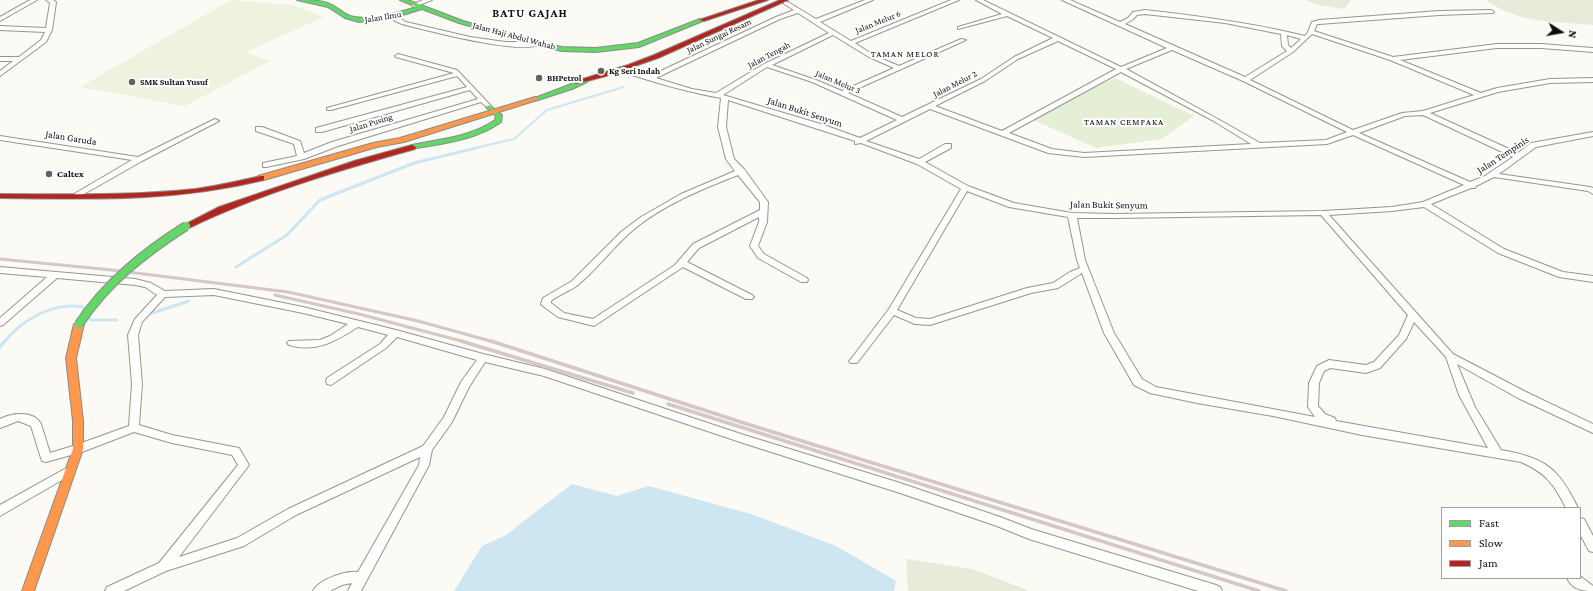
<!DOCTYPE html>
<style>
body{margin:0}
#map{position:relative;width:1593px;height:591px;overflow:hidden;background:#fbfaf4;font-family:"Crimson Pro",serif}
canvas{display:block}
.legend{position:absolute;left:1441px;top:507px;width:140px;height:72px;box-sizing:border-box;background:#fff;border:1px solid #9f9f9f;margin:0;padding:5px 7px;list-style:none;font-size:12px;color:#0f0f0f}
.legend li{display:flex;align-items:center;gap:8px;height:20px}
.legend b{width:20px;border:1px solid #9f9f9f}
.north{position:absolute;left:1541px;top:12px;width:40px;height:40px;-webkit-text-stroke:3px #fff;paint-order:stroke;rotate:101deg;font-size:11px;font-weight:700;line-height:16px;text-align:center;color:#0f0f0f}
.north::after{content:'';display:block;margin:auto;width:14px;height:18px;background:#0f0f0f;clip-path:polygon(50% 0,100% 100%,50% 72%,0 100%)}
</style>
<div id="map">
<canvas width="1593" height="591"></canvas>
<ul class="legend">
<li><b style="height:5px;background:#63d668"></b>Fast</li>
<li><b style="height:5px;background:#ff974d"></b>Slow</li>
<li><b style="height:5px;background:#b3261e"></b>Jam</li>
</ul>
<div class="north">N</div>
</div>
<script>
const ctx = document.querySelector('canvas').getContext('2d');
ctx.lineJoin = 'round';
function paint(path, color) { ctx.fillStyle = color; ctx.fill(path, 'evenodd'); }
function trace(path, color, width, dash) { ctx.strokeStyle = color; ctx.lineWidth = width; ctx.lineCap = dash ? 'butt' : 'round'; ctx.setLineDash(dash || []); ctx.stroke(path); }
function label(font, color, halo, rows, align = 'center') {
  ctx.font = font + ' "Crimson Pro",serif'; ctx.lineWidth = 4; ctx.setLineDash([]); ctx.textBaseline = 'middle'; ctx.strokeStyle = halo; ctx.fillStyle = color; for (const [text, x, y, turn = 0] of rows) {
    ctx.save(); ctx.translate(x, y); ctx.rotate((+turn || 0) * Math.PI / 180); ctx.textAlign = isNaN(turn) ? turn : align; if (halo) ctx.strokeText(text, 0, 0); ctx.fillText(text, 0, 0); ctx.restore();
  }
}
paint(new Path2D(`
 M 1115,78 L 1194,116 L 1161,139 L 1096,148 L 1027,117 Z`), '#e4efd6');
paint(new Path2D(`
 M 1305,0 L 1351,0 L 1344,9 L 1319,5 Z
 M 1486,0 L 1593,0 L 1593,25 C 1552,21 1520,24 1486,0 Z
 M 906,559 L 972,569 L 1030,591 L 908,591 Z`), '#e7ebda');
paint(new Path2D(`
 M 231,0 L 292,5 L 324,17 L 246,52 L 270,61 L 185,106 L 80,87 Z`), '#eef3df');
paint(new Path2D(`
 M 572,484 L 617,496 L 649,486 L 754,515 L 836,546 L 896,581 L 894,591 L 454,591 L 482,546 L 506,535 Z`), '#cee5f2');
trace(new Path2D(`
 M 471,149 L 514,139 L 547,110 L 624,87`), '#cee5f2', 2);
trace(new Path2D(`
 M 236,267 L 287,235 L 320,200 L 414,163 L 476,148
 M 152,313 L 189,301
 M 88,317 L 91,320 L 117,320
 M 4,342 C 23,319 53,302 83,307 L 84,311`), '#cee5f2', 3);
trace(new Path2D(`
 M 0,347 L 5,341`), '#cee5f2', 3.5);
const street = new Path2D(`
 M 30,0 L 37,0 L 0,21 L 0,17 Z
 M 46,0 L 53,0 L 56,2 L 52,30 L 46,42 L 0,76 L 0,71 L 13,61 L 0,61 L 0,57 L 19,57 L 41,40 L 45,32 L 0,30 L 0,26 L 46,28 L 50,3 Z
 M 423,0 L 432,0 L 414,7 L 411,5 Z
 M 865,0 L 873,0 L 820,22 L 851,41 L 951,0 L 959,0 L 855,43 L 873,55 L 899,66 L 961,39 L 966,40 L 848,93 L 902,117 L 981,79 L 1014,57 L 1053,38 L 1007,16 L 958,29 L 958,27 L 1002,14 L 976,0 L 983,0 L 1121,67 L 1167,48 L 1062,0 L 1070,0 L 1120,22 L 1128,18 L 1133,12 L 1145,10 C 1199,16 1253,23 1305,36 L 1308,32 L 1312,22 L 1319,20 L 1439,11 L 1491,10 L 1494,12 L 1493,13 L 1439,15 L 1319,24 L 1317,24 L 1314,31 L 1393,57 L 1497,44 L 1541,44 L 1593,48 L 1593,52 L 1541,48 L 1497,48 L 1400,60 L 1481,93 L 1497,88 L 1550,79 L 1593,78 L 1593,82 L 1550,83 L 1498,92 L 1430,113 L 1518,153 L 1531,143 L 1593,132 L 1593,136 L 1536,147 L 1499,174 L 1590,187 L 1593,188 L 1593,194 L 1588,191 L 1494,177 L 1476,186 L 1475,188 L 1471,188 L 1431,204 L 1504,249 L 1563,272 L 1593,276 L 1593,282 L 1559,277 L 1498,253 L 1424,207 L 1392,211 L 1329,215 L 1453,354 L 1526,392 L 1593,424 L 1593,433 L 1518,398 L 1457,364 L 1475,407 L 1501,450 C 1545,458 1558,467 1578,508 L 1566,508 C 1554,484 1546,473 1521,462 L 1362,435 L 1273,416 L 1197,403 L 1150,393 L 1134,385 L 1104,333 L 1082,273 L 1058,288 L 1031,293 L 930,325 L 915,324 L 894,315 L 857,363 L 851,363 L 849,361 L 851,359 L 889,309 L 961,189 L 917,164 L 861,143 L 855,144 L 855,141 L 728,100 L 726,127 L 734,159 L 744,169 L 768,202 L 767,222 L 758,246 L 764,254 L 807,278 L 808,280 L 807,282 L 801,282 L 758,258 L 750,246 L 759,222 L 759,217 L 699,248 L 687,262 L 752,295 L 754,297 L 752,299 L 746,299 L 683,267 L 594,326 L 558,317 L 543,306 L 541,304 L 543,298 L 572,281 L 621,232 L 641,217 L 681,194 L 735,171 L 726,159 L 718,127 L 721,98 C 687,92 653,82 620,71 L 620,69 L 624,69 L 650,76 L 776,17 L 794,10 L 784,4 L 784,2 L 788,2 L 816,19 ZM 798,13 L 829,33 L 764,64 L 716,93 L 692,89 L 656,78 L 780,19 ZM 1145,14 L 1225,23 L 1281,34 L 1282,46 L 1287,51 L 1245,77 L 1125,24 L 1132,20 L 1137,15 ZM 1312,34 L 1390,60 L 1474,95 L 1423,111 L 1402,113 L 1353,130 L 1250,80 L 1293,52 ZM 833,35 L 869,57 L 894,68 L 842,91 L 816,80 L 772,65 ZM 1287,35 L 1301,39 L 1291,48 L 1288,45 ZM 1058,41 L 1116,69 L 1002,131 L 935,106 L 985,81 L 1018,59 ZM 1172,50 L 1243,81 L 1347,132 L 1326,140 L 1260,143 L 1216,118 L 1126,69 ZM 767,67 L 812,82 L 897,120 L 860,138 L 824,125 L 723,95 ZM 1121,72 L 1212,120 L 1251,144 L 1084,153 L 1052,149 L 1009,133 ZM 930,109 L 1048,153 L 1084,157 L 1327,144 L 1353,135 L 1464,185 L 1423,202 L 1392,207 L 1323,211 L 1114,214 L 1072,213 L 1014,203 L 968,186 L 925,162 L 951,148 L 951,144 L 945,144 L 919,159 L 866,141 ZM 1423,115 L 1513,157 L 1485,176 L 1470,182 L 1359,133 L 1405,116 ZM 738,175 L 760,202 L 760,210 L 693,244 L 675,265 L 593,319 L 564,313 L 551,303 L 551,301 C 559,294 571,291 579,284 C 599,267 614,246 633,230 C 663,205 702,189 738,175 ZM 967,191 L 1009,207 L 1068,217 L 1077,260 L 1080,268 L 1070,272 L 1053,283 L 1027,288 L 930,319 L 916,318 L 897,310 ZM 1321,215 L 1408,315 L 1399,335 L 1374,362 L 1366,365 L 1329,360 L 1317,366 L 1309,383 L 1308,407 L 1315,417 L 1156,387 L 1142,379 L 1114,333 L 1085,260 L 1077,218 L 1114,218 ZM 1414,322 L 1446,357 L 1459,395 L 1488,448 L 1336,421 L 1335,418 L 1325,414 L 1318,406 L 1319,383 L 1324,371 L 1330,368 L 1366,373 L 1380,368 L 1406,339 Z
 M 393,14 L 406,22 L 470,37 L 505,42 L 537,42 L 540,44 C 523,56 426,30 402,24 L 395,21 L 391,17 L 391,15 Z
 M 398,54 L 457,70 L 492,107 L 489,109 L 481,102 L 338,146 L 304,159 L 266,167 L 263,167 L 263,163 L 297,156 L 294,144 L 256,131 L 256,127 L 262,127 L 300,141 L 304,153 L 332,142 L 478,99 L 470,90 L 322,132 L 316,132 L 316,128 L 467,87 L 457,76 L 331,110 L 327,110 L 327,108 L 454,73 L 396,57 L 395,56 Z
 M 215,119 L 219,121 L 217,122 L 142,161 L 77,198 L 74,198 L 73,196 L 74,194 L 132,160 L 0,140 L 0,136 L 138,157 Z
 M 0,267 L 135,279 L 151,283 L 165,291 L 214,289 L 303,307 L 396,330 L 483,354 L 545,369 L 744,435 L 900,483 L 1000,517 L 1031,529 L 1216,585 L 1220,587 L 1222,591 L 1198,591 L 1029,539 L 997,526 L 900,493 L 743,443 L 544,376 L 485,362 L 469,387 L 452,422 L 432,450 L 429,465 L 361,591 L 348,591 L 352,583 L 342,585 L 330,591 L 313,591 C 318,580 346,570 358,572 L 419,465 L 420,457 L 296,515 L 244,546 L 166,571 L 124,591 L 105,591 L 107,587 L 159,563 L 238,465 L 232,455 L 172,443 L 134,432 L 82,452 L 46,462 L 42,461 L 41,458 L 31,426 L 18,421 L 0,428 L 0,419 C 11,413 34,410 41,424 L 50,453 L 76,445 L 129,426 L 132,384 L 128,335 L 135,319 L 157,295 L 145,287 L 135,285 L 57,278 L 3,325 L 0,326 L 0,318 L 47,277 L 0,273 ZM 214,295 L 303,313 L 348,324 L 330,336 L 320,340 L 289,341 L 287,343 L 289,345 C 316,353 336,341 358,327 L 388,335 L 380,344 L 327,378 L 326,381 L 327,384 L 331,385 L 386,348 L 397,337 L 477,360 L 461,382 L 444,417 L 423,446 L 288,509 L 237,538 L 179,557 L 249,465 L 239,448 L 172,435 L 139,425 L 142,384 L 138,335 L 142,322 L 165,297 Z
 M 70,466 L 74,467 L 75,470 L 74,473 L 0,516 L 0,505 Z
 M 1580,518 L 1584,519 L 1593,536 L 1593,552 L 1589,551 L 1580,534 Z
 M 1580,576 L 1593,586 L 1593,591 C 1582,591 1572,589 1567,578 L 1580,578 Z`);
const fast = new Path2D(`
 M 297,0 C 308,0 324,0 334,6 C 339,9 344,14 350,16 C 366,22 400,12 417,7 L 400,0 L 408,0 L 463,21 L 538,42 L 562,47 L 596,48 L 638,43 L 700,19 L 705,20 L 639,47 L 596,52 L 562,51 L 535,45 L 459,23 L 422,9 L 393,18 L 359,22 L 345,18 L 328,7 Z
 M 585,79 L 587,80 L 587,82 L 572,89 L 535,101 L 532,99 Z
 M 489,105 L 502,115 L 501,122 C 475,141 442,143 412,149 L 408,147 L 412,145 C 440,139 471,137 495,120 L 496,116 L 486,107 Z`);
const slow = new Path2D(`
 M 535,97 L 537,98 L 537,100 L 404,142 L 377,147 L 264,180 L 258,180 L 257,178 L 258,176 L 373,143 L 400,138 Z
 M 79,321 L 84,324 L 76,358 L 83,421 L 83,449 L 34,591 L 22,591 L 73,449 L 73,421 L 66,358 L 74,324 Z`);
const jam = new Path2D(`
 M 759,0 L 768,0 L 704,21 L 699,20 Z
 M 780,0 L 788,0 L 658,58 L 606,76 L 576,84 L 573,82 L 628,65 L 654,55 Z
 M 412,145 L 416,147 L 415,149 C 340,170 259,194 189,228 L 186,229 L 182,226 L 219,207 L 354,161 Z
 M 261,176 L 264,176 L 264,180 C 174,202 91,199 0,198 L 0,194 C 65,194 130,196 195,189 C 217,186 239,181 261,176 Z`);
trace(street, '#959592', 2);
trace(fast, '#8c8b89', 2);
trace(slow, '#8c8b89', 2);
trace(jam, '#8c8b89', 2);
paint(street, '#fefefd');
paint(fast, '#63d668');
paint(slow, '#ff974d');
paint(jam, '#b3261e');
trace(new Path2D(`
 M 0,259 L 112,270 L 288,292 L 418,321 L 494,342
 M 275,295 L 359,314 L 465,342`), '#d6c7c7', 3);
trace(new Path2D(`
 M 461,341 L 633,393
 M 491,341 L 747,424 L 1286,591
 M 668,404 L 1259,591`), '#d6c7c7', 3.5);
const fastBridge = new Path2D(`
 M 79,324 C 107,282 144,253 186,226`);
trace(fastBridge, '#8c8b89', 10, []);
trace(fastBridge, '#63d668', 8);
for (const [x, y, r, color] of [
 [601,71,4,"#62615f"],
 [539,78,4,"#62615f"],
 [132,82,4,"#62615f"],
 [49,174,4,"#62615f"]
]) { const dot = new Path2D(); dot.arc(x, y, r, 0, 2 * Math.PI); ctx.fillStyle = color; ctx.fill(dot); trace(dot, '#fff', 1.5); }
label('9px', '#0f0f0f', '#fff', [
 ["Jalan Ilmu",383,17,-9],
 ["Jalan Melur 6",878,22,-22],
 ["Jalan Haji Abdul Wahab",514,36,15],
 ["Jalan Sungai Resam",719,36,-25],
 ["Jalan Tengah",769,55,-28],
 ["Jalan Melur 3",838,82,23],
 ["Jalan Melur 2",955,84,-27],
 ["Jalan Pusing",371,123,-17]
]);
ctx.letterSpacing = '1px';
label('9px', '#0f0f0f', '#fff', [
 ["TAMAN MELOR",905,54],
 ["TAMAN CEMPAKA",1124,122]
]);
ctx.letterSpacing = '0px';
label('bold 9px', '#0f0f0f', '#fff', [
 ["Kg Seri Indah",609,71],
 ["BHPetrol",547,78],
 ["SMK Sultan Yusuf",140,82]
], 'left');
label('10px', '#0f0f0f', '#fff', [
 ["Jalan Bukit Senyum",805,112,18],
 ["Jalan Garuda",71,138,9],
 ["Jalan Tempinis",1503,155,-33],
 ["Jalan Bukit Senyum",1109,205,1]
]);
label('bold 10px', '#0f0f0f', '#fff', [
 ["Caltex",57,174]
], 'left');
ctx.letterSpacing = '1px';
label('bold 12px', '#0f0f0f', '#fff', [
 ["BATU GAJAH",530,13]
]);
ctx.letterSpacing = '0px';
</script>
